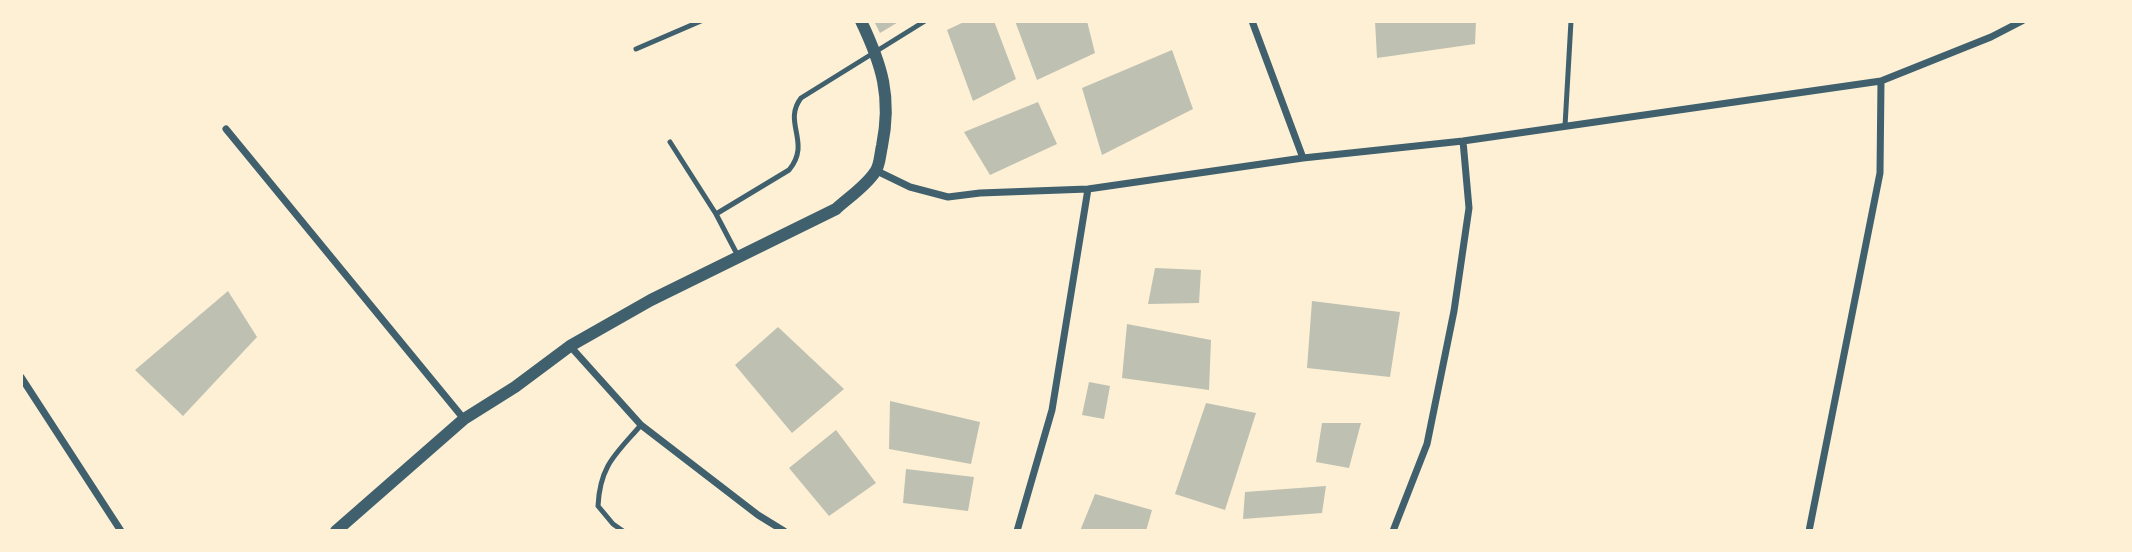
<!DOCTYPE html>
<style>
body{margin:0}
#map{position:relative;width:2132px;height:552px;overflow:hidden;background:#fdf0d5;font-family:"Open Sans",sans-serif}
canvas{display:block}
.frame{position:absolute;inset:0;border:23px solid #fdf0d5;pointer-events:none}
</style>
<div id="map">
<canvas width="2132" height="552"></canvas>
<div class="frame"></div>
</div>
<script>
const ctx = document.querySelector('canvas').getContext('2d');
ctx.lineJoin = 'round';
function paint(path, color) { ctx.fillStyle = color; ctx.fill(path, 'evenodd'); }
function trace(path, color, width, dash) { ctx.strokeStyle = color; ctx.lineWidth = width; ctx.lineCap = dash ? 'butt' : 'round'; ctx.setLineDash(dash || []); ctx.stroke(path); }
paint(new Path2D(`
 M 874,21 L 900,21 L 880,33 Z
 M 966,21 L 994,21 L 1016,79 L 973,101 L 947,30 Z
 M 1015,21 L 1087,21 L 1095,53 L 1037,80 Z
 M 1375,21 L 1476,21 L 1475,44 L 1377,58 Z
 M 1172,50 L 1193,109 L 1102,155 L 1082,88 Z
 M 1038,102 L 1057,144 L 990,175 L 964,132 Z
 M 1155,268 L 1201,270 L 1199,303 L 1148,304 Z
 M 228,291 L 257,337 L 183,416 L 135,370 Z
 M 1312,301 L 1400,312 L 1390,377 L 1307,368 Z
 M 1127,324 L 1211,340 L 1209,390 L 1122,378 Z
 M 778,327 L 844,389 L 792,433 L 735,365 Z
 M 1089,382 L 1110,386 L 1104,419 L 1082,415 Z
 M 890,401 L 980,422 L 971,464 L 889,449 Z
 M 1206,403 L 1256,413 L 1225,510 L 1175,494 Z
 M 1322,423 L 1361,423 L 1349,468 L 1316,462 Z
 M 836,430 L 876,483 L 829,516 L 789,468 Z
 M 906,469 L 974,477 L 968,511 L 903,503 Z
 M 1326,486 L 1322,513 L 1243,519 L 1245,492 Z
 M 1095,494 L 1152,510 L 1146,531 L 1080,531 Z`), '#bec0b2');
trace(new Path2D(`
 M 636,49 L 701,21
 M 1565,126 L 1571,21
 M 670,142 L 716,214 L 738,256
 M 716,214 L 789,170 C 812,142 782,123 801,98 L 925,21
 M 623,531 L 613,524 L 598,506 C 600,465 616,454 641,425`), '#3f606c', 5);
trace(new Path2D(`
 M 1252,21 L 1303,158
 M 226,129 L 464,419
 M 877,171 L 910,187 L 948,197 L 980,193 L 1088,189 L 1303,158 L 1463,141 L 1881,81 L 1991,37 L 2022,21
 M 570,346 L 641,425 L 758,515 L 784,531
 M 21,377 L 121,531
 M 1017,531 L 1052,410 L 1088,189
 M 1393,531 L 1427,444 L 1454,311 L 1469,208 L 1463,141
 M 1809,531 L 1880,173 L 1881,81`), '#3f606c', 7);
trace(new Path2D(`
 M 336,531 L 464,419 L 515,387 L 570,346 L 651,300 L 836,209 C 848,198 866,186 875,172 C 880,166 880,154 882,146 C 892,97 882,65 861,21`), '#3f606c', 12);
</script>
